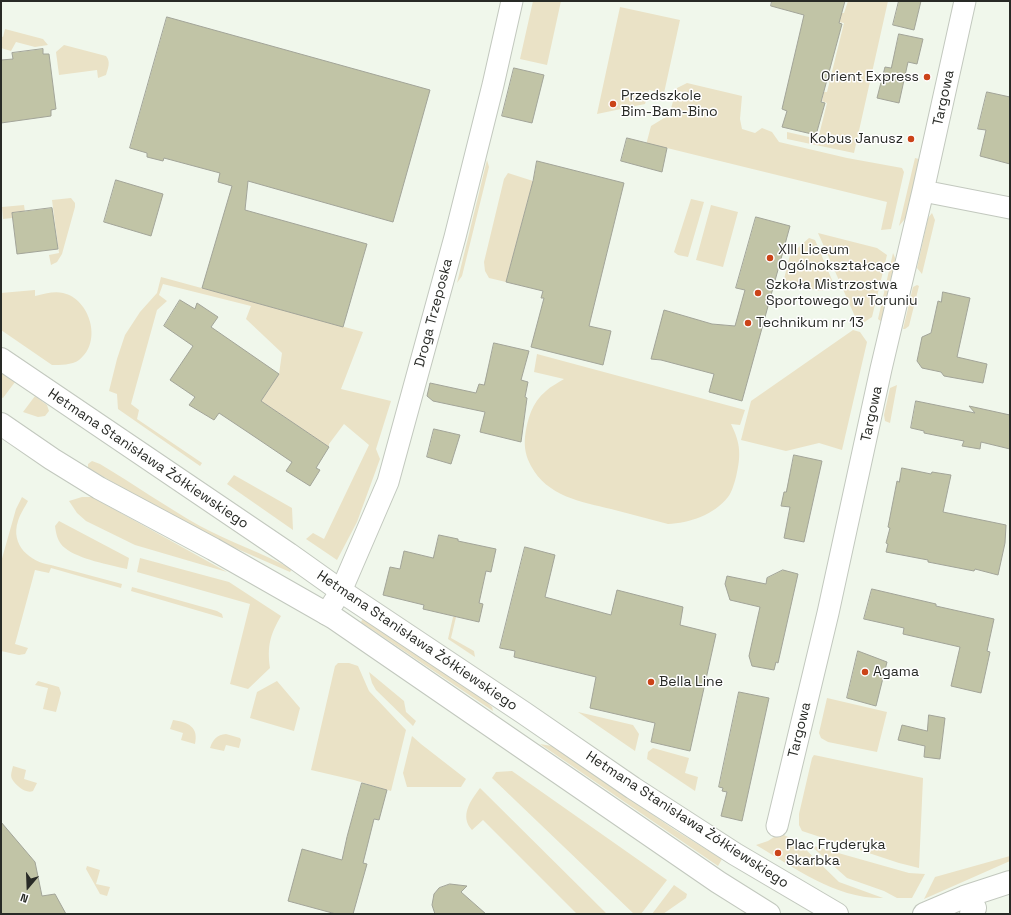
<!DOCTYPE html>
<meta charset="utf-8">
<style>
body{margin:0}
#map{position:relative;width:1011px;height:915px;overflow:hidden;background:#f0f7eb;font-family:"Space Grotesk",sans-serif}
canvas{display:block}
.frame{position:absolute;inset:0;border:2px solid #282a26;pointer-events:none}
.north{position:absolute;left:8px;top:867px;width:40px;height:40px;-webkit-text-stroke:3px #fff;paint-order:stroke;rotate:199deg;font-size:11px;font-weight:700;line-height:16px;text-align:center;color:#282a26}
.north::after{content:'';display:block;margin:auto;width:14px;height:18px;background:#282a26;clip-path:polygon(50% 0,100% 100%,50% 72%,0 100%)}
</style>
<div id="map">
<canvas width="1011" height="915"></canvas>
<div class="frame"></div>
<div class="north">N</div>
</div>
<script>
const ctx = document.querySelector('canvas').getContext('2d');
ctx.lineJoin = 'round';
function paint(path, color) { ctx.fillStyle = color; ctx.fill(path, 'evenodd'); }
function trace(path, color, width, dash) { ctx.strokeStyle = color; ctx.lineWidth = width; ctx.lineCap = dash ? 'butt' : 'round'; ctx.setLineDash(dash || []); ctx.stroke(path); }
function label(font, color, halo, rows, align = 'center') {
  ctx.font = font + ' "Space Grotesk",sans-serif'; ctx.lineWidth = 3; ctx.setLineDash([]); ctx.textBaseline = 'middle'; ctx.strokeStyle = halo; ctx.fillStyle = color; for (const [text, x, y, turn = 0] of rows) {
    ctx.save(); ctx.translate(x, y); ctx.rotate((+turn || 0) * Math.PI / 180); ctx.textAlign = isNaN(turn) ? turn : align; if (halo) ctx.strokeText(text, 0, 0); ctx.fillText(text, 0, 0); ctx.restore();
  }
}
paint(new Path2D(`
 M 533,1 L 561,1 L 547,65 L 520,59 Z
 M 848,1 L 888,1 L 854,153 L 787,139 L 787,132 L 818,139 L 827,103 L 822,101 L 824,92 L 827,92 L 844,23 L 839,22 L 841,13 L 844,13 Z
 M 620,7 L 680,20 L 664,93 L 649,90 L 645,104 L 597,114 Z
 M 5,29 L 43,39 L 48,45 L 35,47 L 16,42 L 11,51 L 1,48 L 1,36 L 3,37 Z
 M 64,45 L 106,56 C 111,62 108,68 106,75 L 98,78 L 97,70 L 59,75 L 56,52 Z
 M 687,83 L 742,96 L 740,119 L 742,129 L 755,133 L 762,128 L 772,132 L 779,142 L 847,158 L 902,168 L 904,172 L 891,229 L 881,230 L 887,202 L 667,148 L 646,145 L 651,126 L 669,115 L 677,88 Z
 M 915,158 L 919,159 L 909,214 L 899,226 Z
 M 487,160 L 489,167 L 462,276 L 457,283 Z
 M 508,173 L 533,181 L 506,282 L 489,278 L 485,271 L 484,262 L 504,179 Z
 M 71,198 L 75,203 L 75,207 L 62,254 L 57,262 L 51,265 L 49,255 L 59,253 L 52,200 Z
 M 691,199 L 704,202 L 688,257 L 678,255 L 674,252 Z
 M 24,205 L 25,212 L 12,213 L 12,218 L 3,219 L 2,207 Z
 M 711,205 L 738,212 L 723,267 L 696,260 Z
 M 932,213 L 935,220 L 922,274 L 917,268 L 928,218 Z
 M 818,233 L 877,248 L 887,255 L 872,317 L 863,323 L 857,321 Z
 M 809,238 L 815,240 L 835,287 L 820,291 L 788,282 L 784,279 L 790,255 Z
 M 893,253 L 896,260 L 896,268 L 883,323 L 878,319 Z
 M 161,277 L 363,332 L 341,389 L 391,401 L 376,449 L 380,459 L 357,522 L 337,560 L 306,539 L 313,533 L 324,539 L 369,445 L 344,424 L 329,444 L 329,447 L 261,401 L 279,374 L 282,353 L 246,319 L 251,306 L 163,284 L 159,295 L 167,301 L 157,310 L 131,404 L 139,410 L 137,419 L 202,463 L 200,466 L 118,409 L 117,394 L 109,391 L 117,359 L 125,335 L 140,312 L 157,293 Z
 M 917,285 L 919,286 L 909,326 L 905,329 L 903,329 L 913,287 Z
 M 35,290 L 35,296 C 44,294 54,291 63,293 C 90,299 103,342 79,360 C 72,365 60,365 52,365 L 1,330 L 1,293 Z
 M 853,330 L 860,332 L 867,342 L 842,450 L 819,443 L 786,451 L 741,440 L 751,401 Z
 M 537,354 L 745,410 L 740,425 L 731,424 C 741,444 741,456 736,477 C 734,484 732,492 728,497 C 714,515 689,523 668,524 C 649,519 630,514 611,509 C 581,502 547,496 531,466 C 526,457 524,448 525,437 C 527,420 532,402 546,391 C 551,386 558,383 564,379 L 534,372 Z
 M 1,372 L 15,382 L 3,398 L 1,397 Z
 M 897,385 L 890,423 L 885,421 L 884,415 L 890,388 Z
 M 35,396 L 47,405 L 49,411 L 45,416 L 38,417 L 23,412 Z
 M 92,461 L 100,464 C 134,484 166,507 200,526 C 230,542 262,553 292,569 L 290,572 L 210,537 L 173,517 L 88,468 L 88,464 Z
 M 234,475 L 292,508 L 293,530 L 227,484 Z
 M 22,497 L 28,501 C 25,507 20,514 18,521 C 10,545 30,562 51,565 L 122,584 L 121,588 L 51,568 L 49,573 L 35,570 L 15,644 L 28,648 L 25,654 L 19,655 L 1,651 L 1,562 L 16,509 Z
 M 82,497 L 92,497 L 227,572 L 135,545 L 86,521 L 77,513 L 69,501 Z
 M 59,521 L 129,558 L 127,569 C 110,565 78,559 65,548 C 58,543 56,534 55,526 Z
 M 140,558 L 229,582 L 281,616 C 270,635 267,646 270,668 L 248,689 L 230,684 L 250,604 L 137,572 Z
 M 132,587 L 217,611 L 222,614 L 223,618 L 131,591 Z
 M 453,617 L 456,617 L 451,638 L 474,651 L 475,657 L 448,639 Z
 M 363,618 L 485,700 L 492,707 L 493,711 L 361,622 Z
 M 338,663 L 349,663 L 358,666 L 369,691 L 406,730 L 391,791 L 354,780 L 311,770 L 335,666 Z
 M 369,672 L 404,701 L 406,712 L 416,721 L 413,726 L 376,690 L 372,683 Z
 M 38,681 L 59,687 L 61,693 L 56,712 L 43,709 L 48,688 L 35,685 Z
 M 277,681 L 300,708 L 294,731 L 250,718 L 257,692 Z
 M 827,698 L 887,712 L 877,752 L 828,742 L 821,738 L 819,733 Z
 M 578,712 L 633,725 L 639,734 L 635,751 Z
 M 173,720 C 188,722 199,727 195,744 L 181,740 L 183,733 L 170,729 Z
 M 226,734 L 240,738 L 241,740 L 239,748 L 226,745 L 224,751 L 210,748 C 213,739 217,735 226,734 Z
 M 412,736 L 421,744 L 466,779 L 461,787 L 407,787 L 403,773 Z
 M 540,744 L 552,746 L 675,830 L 722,859 L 718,866 Z
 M 653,748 L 689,758 L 685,773 L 698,777 L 695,791 L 647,759 L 648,752 Z
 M 814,755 L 923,778 L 919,868 L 899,863 L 802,831 L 799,825 L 799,814 L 812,758 Z
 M 13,766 L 26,770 L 24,779 L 37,783 L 33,791 C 26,794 16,786 12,779 C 10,775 12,771 13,766 Z
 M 512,771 L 667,880 L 641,914 L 634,914 L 492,778 L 496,772 Z
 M 480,788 L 607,914 L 577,914 L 483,820 L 472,830 C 459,816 471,800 480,788 Z
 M 780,833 L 798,842 L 839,882 L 883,898 C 836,899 795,868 756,845 L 768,841 Z
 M 810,845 L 909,873 L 925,874 L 912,898 L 897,898 L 884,891 L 847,878 Z
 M 1010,856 L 1010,861 L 924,899 L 935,877 Z
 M 87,866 L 100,870 L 96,884 L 110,887 L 107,896 L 100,894 L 86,869 Z
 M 674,885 L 687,894 L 686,898 L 663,914 L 652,914 Z`), '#eae2c6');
const building = new Path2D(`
 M 772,1 L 845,1 L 839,23 L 842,24 L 821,102 L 825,103 L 816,135 L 782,127 L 787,111 L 782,109 L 804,15 L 771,6 Z
 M 899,1 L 921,1 L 914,30 L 893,25 Z
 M 167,17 L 430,90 L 393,222 L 248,181 L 245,210 L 367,244 L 343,327 L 202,288 L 232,186 L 218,182 L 220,173 L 164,158 L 163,161 L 147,157 L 147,153 L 130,148 Z
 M 899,34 L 923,39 L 917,64 L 908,62 L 899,103 L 877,98 L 885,67 L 891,68 Z
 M 43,49 L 43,54 L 49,54 L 56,109 L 51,110 L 51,116 L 1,123 L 1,60 L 13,59 L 12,53 Z
 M 514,68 L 544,75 L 532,123 L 502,116 Z
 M 987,92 L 1010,97 L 1010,164 L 980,156 L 986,130 L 978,129 Z
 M 627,138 L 667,148 L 662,172 L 621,161 Z
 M 537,161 L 624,183 L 589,326 L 611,331 L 603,365 L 531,347 L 544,298 L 541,298 L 543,291 L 506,282 L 533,181 Z
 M 116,180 L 163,194 L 151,236 L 104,222 Z
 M 52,208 L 58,249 L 17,254 L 12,213 Z
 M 756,217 L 790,226 L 742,401 L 709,392 L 714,374 L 661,360 L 651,359 L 664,310 L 712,324 L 735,326 L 745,290 L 736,288 Z
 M 943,292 L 970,298 L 957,357 L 987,364 L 983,383 L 944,376 L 941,372 L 922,368 L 917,361 L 922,337 L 931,333 L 938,301 L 941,302 Z
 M 180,300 L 195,309 L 197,303 L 218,317 L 211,327 L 279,374 L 261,401 L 329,447 L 316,468 L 320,470 L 310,486 L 286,471 L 292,462 L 255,437 L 219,413 L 214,420 L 189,405 L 195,397 L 170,380 L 193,346 L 164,326 Z
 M 494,343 L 529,351 L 521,380 L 528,382 L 525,397 L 527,398 L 521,442 L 480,432 L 485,412 L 433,401 L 427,396 L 430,383 L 476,393 L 479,384 L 484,385 Z
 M 916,401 L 975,413 L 969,406 L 1010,415 L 1010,449 L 981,442 L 980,449 L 962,446 L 964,441 L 924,433 L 924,431 L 911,428 Z
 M 434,429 L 460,435 L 451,464 L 427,457 Z
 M 794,455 L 822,461 L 804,542 L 784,538 L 790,507 L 781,506 L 784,492 L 786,492 Z
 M 902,468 L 931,474 L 932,472 L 951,475 L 943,512 L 1006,525 L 1005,543 L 998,575 L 975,569 L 974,571 L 928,562 L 928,560 L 886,552 L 888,544 L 886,543 L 890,528 L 888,527 L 897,481 L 899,482 Z
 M 439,535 L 458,539 L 458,541 L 496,549 L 491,572 L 486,571 L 479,603 L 483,604 L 479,622 L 423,609 L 424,605 L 383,595 L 390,567 L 400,569 L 404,551 L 433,558 Z
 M 525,547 L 555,555 L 545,597 L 611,615 L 617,590 L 683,607 L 680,625 L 716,634 L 690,751 L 651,742 L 655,723 L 590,708 L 596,677 L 514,657 L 515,651 L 500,648 Z
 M 783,570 L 798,574 L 778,663 L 776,662 L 774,670 L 752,666 L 749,656 L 760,607 L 730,600 L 725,584 L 727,576 L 766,584 L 767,578 Z
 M 872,589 L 936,604 L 936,606 L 994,619 L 987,651 L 990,652 L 981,693 L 951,686 L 960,647 L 903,634 L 904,628 L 864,619 Z
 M 858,651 L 887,662 L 876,706 L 847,698 Z
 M 739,692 L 769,698 L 742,821 L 721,816 L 727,792 L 722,791 L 723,788 L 719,787 Z
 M 929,715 L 945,718 L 940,759 L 924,757 L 925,746 L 898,740 L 902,725 L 927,731 Z
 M 362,783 L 387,790 L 379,820 L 374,819 L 363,863 L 367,864 L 353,914 L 336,914 L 288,901 L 302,849 L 342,860 L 347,837 Z
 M 1,822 L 35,862 L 42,896 L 55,894 L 66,914 L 1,914 Z
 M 450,884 L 467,886 L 461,892 L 486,914 L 435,914 L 432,905 L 434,894 L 439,888 Z`);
paint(building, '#c1c4a6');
trace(building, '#a2a498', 1);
const street = new Path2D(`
 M 923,191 L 1010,208
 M 326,614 L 341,591 L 388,482 L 455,237 L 493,85 L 512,1
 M 777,826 L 828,613 L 881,369 L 923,191 L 965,1`);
const secondary = new Path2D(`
 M 924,914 L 964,897 L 1010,882
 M 971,914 L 975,908`);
const primary = new Path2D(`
 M 1,359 L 289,554 L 341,591 L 524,713 L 633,788 L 735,854 L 837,914
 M 1,424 L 52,459 L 99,488 L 213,549 L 334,618 L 718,882 L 769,914`);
trace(street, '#c2c8be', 23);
trace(secondary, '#c2c8be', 24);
trace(primary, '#c2c8be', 24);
trace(street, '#fff', 21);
trace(secondary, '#fff', 22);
trace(primary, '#fff', 22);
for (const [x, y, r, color] of [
 [927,77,4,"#cb4318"],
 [613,104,4,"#cb4318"],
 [911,139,4,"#cb4318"],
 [770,258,4,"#cb4318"],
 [758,293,4,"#cb4318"],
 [748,323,4,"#cb4318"],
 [865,672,4,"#cb4318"],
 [651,682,4,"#cb4318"],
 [778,853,4,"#cb4318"]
]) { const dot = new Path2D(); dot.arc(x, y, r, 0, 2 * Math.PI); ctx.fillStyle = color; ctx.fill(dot); trace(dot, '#fff', 1.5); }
label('14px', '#282a26', '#fff', [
 ["Orient Express",919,77,"right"],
 ["Przedszkole",621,96],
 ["Bim-Bam-Bino",621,112],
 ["Kobus Janusz",903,139,"right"],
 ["XIII Liceum",778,250],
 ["Ogólnokształcące",778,266],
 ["Szkoła Mistrzostwa",766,285],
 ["Sportowego w Toruniu",766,301],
 ["Technikum nr 13",756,323],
 ["Agama",873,672],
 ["Bella Line",659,682],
 ["Plac Fryderyka",786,845],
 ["Skarbka",786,861]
], 'left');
label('14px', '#282a26', '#fff', [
 ["Targowa",944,98,-78],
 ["Droga Trzeposka",434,313,-75],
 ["Targowa",872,414,-78],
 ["Hetmana Stanisława Żółkiewskiego",148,459,34],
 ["Hetmana Stanisława Żółkiewskiego",417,641,34],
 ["Targowa",800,730,-76],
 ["Hetmana Stanisława Żółkiewskiego",687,820,33]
]);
</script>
